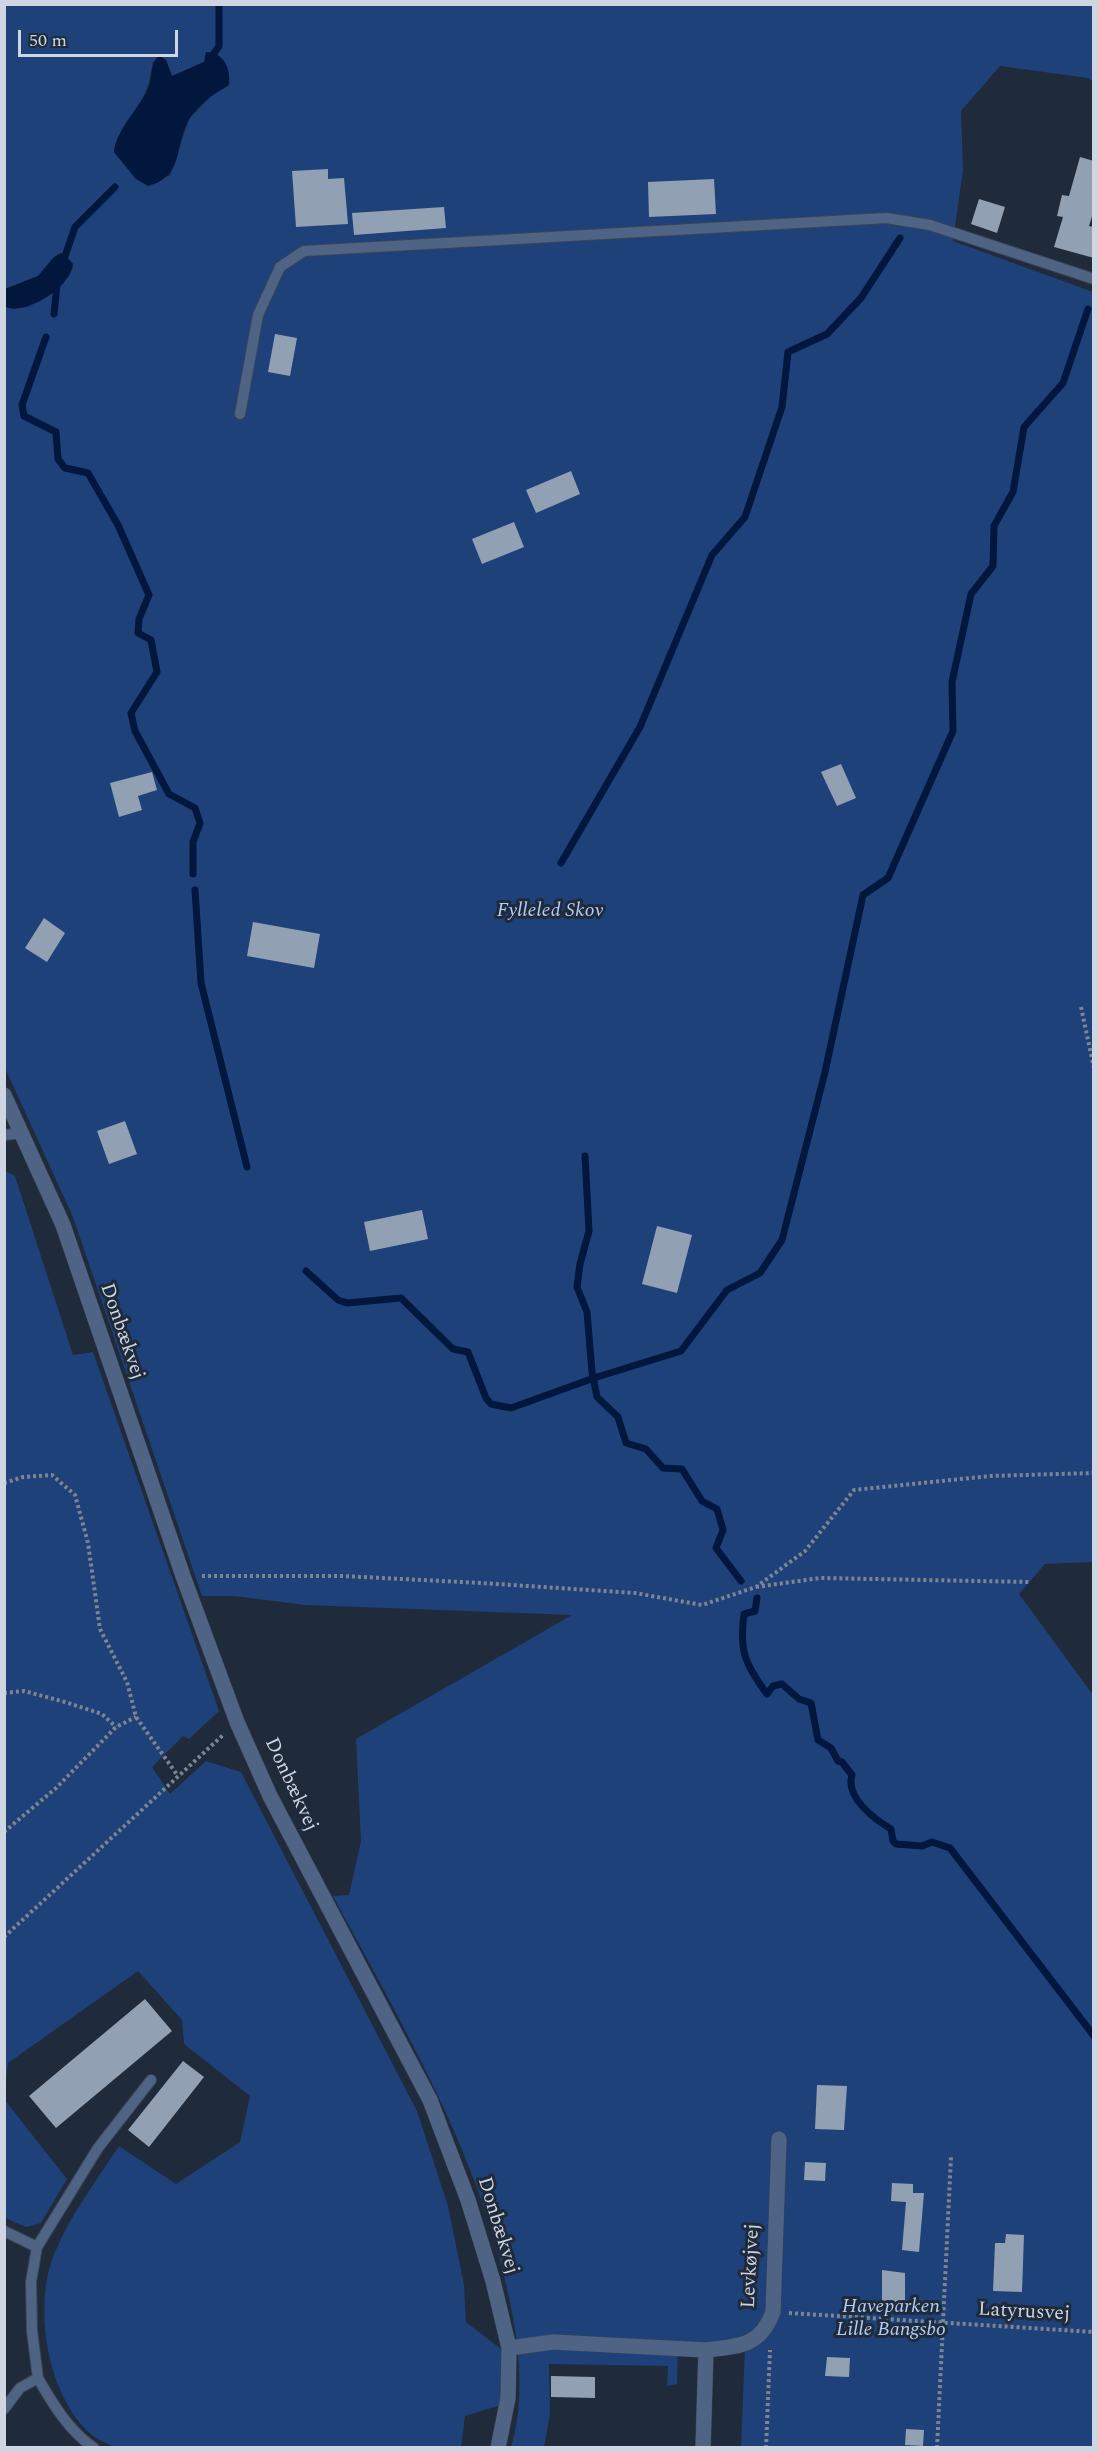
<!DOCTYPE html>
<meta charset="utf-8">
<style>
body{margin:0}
#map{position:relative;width:1098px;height:2452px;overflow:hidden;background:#1f2a3a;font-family:Spectral,serif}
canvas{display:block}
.frame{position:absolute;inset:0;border:6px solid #cfd6e1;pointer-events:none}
.scale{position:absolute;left:18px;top:30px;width:160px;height:27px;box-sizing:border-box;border:3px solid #cfd6e1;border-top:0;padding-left:8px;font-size:18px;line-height:21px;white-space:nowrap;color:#cfd6e1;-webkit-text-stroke:4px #1f2a3a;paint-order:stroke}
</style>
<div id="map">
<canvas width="1098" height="2452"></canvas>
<div class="frame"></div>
<div class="scale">50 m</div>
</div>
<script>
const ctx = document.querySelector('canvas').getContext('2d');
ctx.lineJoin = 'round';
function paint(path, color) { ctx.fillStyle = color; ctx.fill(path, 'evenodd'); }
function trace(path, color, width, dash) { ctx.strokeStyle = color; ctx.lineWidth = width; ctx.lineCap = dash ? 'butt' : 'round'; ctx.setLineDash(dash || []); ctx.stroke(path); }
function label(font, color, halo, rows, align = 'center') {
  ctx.font = font + ' Spectral,serif'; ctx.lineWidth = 6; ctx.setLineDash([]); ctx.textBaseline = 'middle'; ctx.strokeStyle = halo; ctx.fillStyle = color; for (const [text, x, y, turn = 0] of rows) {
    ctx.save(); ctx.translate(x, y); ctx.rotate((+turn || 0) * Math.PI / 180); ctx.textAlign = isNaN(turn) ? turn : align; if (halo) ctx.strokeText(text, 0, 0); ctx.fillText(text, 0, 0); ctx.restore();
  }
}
paint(new Path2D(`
 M 4,5 L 1093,5 L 1093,82 L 1088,78 L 1000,66 L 961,111 L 963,170 L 953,241 L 1093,292 L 1093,1562 L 1045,1564 L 1019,1594 L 1093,1695 L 1093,2447 L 741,2447 L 745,2347 L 678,2343 L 677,2384 L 667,2386 L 668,2366 L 549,2364 L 550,2414 L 544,2447 L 511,2447 C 524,2405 520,2359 513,2317 C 486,2165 405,2030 333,1896 L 349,1895 L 361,1841 L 356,1739 L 572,1615 L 305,1605 L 234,1596 L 202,1596 L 73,1217 L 5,1068 L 5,304 L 6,307 L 23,307 L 54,257 L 38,276 L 5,289 ZM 166,60 L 172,76 L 204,62 L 229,85 L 213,94 L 189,119 L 170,176 L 136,179 L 114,152 C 116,132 133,116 143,98 C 149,86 151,74 153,61 Z
 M 5,1171 L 15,1176 L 73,1355 L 93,1352 L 219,1711 L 189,1739 L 183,1736 L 152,1767 L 170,1794 L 206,1761 L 241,1772 L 417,2111 L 448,2206 L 464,2285 L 466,2322 L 501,2349 L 507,2403 L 465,2416 L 461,2447 L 116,2448 C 109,2444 98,2440 92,2435 C 47,2397 32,2305 55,2252 C 71,2214 96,2181 119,2146 L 176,2184 L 240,2142 L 250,2096 L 184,2044 L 182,2020 L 138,1971 L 8,2063 L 5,2092 Z
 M 4,2099 L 67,2179 L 41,2223 L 26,2227 L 5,2218 Z`), '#1e4179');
paint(new Path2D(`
 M 206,52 C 224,52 231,69 229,85 C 215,93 199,104 190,118 C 173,144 186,176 148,186 L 136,179 L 114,152 C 117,128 140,108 149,86 C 153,75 150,64 159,55 L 166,60 L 172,76 L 204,62 Z
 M 61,253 L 67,257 L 73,264 C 72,286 26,316 6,307 L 5,289 L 38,276 L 54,257 Z`), '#02173d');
trace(new Path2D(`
 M 210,59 L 219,46 L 219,4
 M 63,262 L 75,227 L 115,187
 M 54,314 L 57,284
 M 46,337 L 22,405 L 24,416 L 56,432 L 58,459 L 65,468 L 88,473 L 118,525 L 149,595 L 139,619 L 138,633 L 151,640 L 157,672 L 131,713 L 135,731 L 169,794 L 195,808 L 200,823 L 193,842 L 193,874
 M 561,863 L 640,727 L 712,555 L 745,517 L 782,407 L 788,352 L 827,334 L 861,298 L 900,238
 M 195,890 L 201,983 L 247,1167
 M 585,1156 L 589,1231 L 580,1264 L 577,1287 L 587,1312 L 592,1372 L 597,1397 L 618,1417 L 626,1443 L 646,1449 L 663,1468 L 682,1469 L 702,1501 L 717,1509 L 723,1530 L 716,1548 L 741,1581
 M 306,1271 L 338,1300 L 347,1303 L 401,1298 L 453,1349 L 468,1352 L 486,1398 L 491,1404 L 511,1408 L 594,1378 L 681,1351 L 727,1290 L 760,1273 L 782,1240 L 825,1072 L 863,895 L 888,878 L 953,731 L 952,682 L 971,594 L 993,566 L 994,526 L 1013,492 L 1024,427 L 1063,383 L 1088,309
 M 757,1598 L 755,1611 L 744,1614 C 739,1651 745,1664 767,1694 L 773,1686 L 782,1684 L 799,1699 L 811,1703 L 818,1740 L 831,1748 L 838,1761 L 842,1762 L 852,1775 C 845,1797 874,1819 891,1829 L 893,1841 L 896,1844 L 922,1846 L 932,1842 L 950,1848 L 1094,2036`), '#02173d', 7);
paint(new Path2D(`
 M 1080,157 L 1094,161 L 1094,210 L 1089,226 L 1094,227 L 1094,258 L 1054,247 L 1063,217 L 1057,216 L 1062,195 L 1069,196 Z
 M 328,169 L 328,179 L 344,178 L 348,224 L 296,227 L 292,171 Z
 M 714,179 L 716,214 L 649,217 L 648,182 Z
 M 979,199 L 1005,207 L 997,233 L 971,224 Z
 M 444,207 L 446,228 L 354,235 L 352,213 Z
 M 275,334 L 297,338 L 290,376 L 268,372 Z
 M 571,471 L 580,494 L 536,513 L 526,490 Z
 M 514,522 L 524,547 L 482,564 L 472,539 Z
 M 841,764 L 856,798 L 837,806 L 821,772 Z
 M 152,772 L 157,790 L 138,796 L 142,810 L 119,817 L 110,783 Z
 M 44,918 L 65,933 L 47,962 L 25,948 Z
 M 253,922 L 320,934 L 314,968 L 247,956 Z
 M 125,1121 L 137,1154 L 109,1164 L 97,1131 Z
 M 422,1210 L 428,1239 L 370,1251 L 364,1222 Z
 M 657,1226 L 692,1235 L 677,1293 L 642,1284 Z
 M 145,1999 L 172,2031 L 56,2128 L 29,2096 Z
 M 183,2061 L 204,2077 L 149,2147 L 128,2130 Z
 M 817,2085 L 847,2086 L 844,2130 L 815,2129 Z
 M 805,2162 L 826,2163 L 825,2181 L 804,2180 Z
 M 892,2183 L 913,2184 L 913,2193 L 924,2193 L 919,2252 L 902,2250 L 906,2202 L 891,2201 Z
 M 1006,2234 L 1024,2235 L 1022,2292 L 993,2291 L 995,2243 L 1005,2243 Z
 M 882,2270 L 905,2273 L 905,2303 L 882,2303 Z
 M 827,2357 L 850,2358 L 849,2377 L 825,2376 Z
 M 551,2376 L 595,2377 L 595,2398 L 551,2397 Z
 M 906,2429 L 924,2430 L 923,2446 L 905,2445 Z`), '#92a0b4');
const service = new Path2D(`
 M 240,414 L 258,315 L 280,267 L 304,251 L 886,218 L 930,225 L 1094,279
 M 4,1135 L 22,1133
 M 4,2231 L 37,2247
 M 38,2378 L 32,2331 L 31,2282 L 37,2247 L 98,2148 L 151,2080
 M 4,2409 L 20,2388 L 38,2378 C 52,2403 69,2431 94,2448`);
const minor = new Path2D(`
 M 4,1095 L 63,1225 L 183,1576 L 237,1722 L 270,1796 L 430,2100 L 468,2200 L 493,2281 L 509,2348 L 508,2398 L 498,2448
 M 509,2348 L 553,2342 L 706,2350 L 703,2448
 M 706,2350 C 739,2346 760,2347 773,2312 L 779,2139`);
trace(service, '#3b4655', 12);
trace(minor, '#3b4655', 16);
trace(new Path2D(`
 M 1081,1007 L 1094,1068
 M 4,1483 L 23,1477 L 52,1475 L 75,1495 L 88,1543 L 100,1629 L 127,1682 L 136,1717 L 178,1776
 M 202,1576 L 343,1576 L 481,1583 L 635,1593 L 702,1605 L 756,1587 L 805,1551 L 854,1490 L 990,1476 L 1094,1473
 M 756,1587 L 820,1578 L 1031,1582
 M 4,1693 L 24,1691 L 65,1702 L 102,1714 L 116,1727
 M 4,1832 L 56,1788 L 116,1727 L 136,1717
 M 4,1937 L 223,1735
 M 789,2313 L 1094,2332
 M 766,2448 L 770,2350
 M 937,2448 L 951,2156`), '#7c8592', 4, [3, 3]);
trace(service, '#4f6484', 10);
trace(minor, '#4f6484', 15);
label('italic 20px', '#b3cdf6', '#1f2a3a', [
 ["Fylleled Skov",550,912],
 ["Haveparken",891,2308],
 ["Lille Bangsbo",891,2331]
]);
label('20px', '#cfd6e1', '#1f2a3a', [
 ["Donbækvej",121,1332,71],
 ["Donbækvej",290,1785,65],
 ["Donbækvej",497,2226,73],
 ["Levkøjvej",752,2266,-87],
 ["Latyrusvej",1024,2313,3]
]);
</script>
